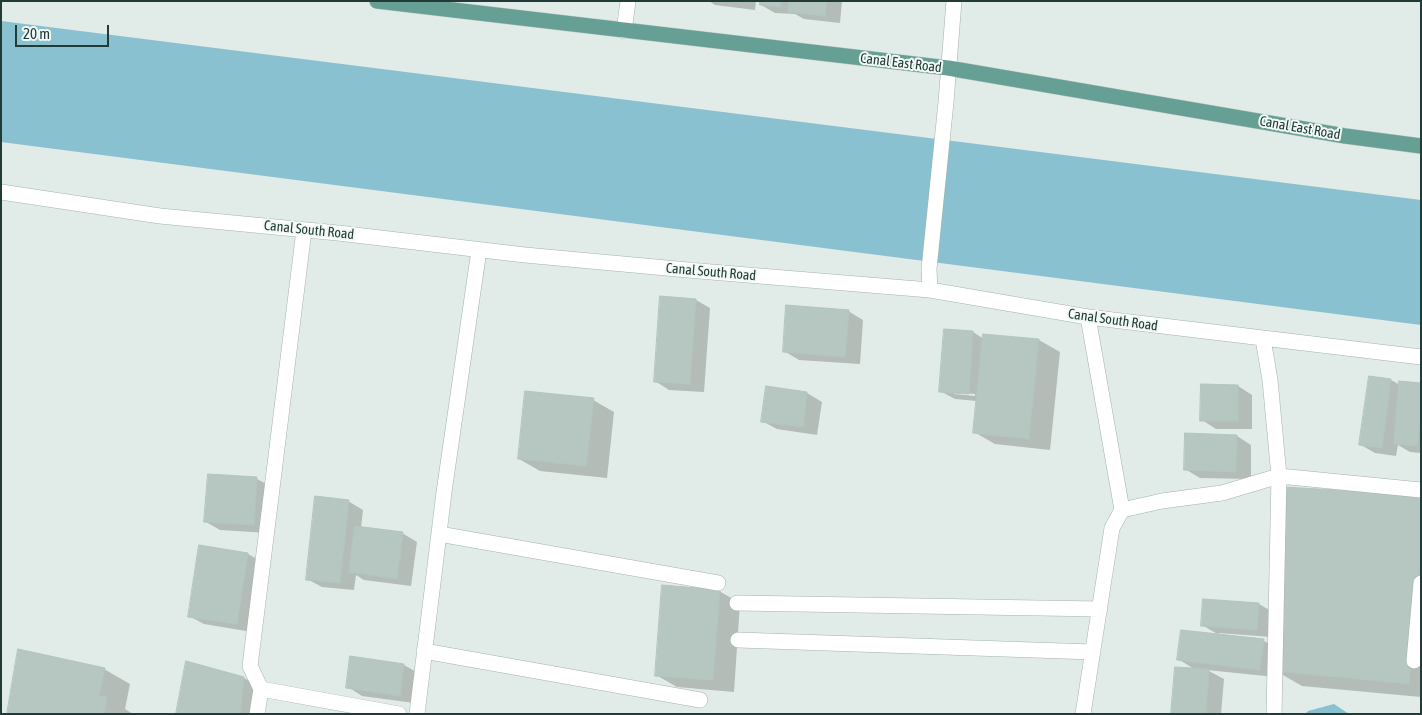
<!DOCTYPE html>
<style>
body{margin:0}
#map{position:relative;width:1422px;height:715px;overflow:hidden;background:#e1ebe7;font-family:"Asap Condensed",sans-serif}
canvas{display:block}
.frame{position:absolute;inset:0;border:2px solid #213c36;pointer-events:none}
.scale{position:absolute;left:15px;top:25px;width:94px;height:22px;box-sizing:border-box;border:2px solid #213c36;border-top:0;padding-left:6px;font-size:15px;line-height:18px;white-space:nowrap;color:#213c36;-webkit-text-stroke:4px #f1f8f5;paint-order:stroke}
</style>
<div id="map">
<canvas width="1422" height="715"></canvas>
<div class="frame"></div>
<div class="scale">20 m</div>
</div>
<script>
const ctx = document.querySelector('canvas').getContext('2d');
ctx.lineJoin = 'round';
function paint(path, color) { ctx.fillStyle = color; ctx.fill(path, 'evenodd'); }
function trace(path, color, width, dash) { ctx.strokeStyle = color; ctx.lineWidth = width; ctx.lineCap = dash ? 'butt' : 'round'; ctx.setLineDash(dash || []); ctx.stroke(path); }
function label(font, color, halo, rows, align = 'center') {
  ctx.font = font + ' "Asap Condensed",sans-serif'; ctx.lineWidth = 4; ctx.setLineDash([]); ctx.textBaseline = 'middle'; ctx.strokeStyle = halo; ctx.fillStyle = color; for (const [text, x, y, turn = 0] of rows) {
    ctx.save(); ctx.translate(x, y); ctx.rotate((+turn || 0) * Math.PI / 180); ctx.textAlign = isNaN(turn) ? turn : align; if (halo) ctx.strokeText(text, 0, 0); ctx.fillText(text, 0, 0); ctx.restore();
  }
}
paint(new Path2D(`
 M 1,21 L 1421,200 L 1421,325 L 1,142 Z
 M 1334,704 L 1349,714 L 1305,714 L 1308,711 Z`), '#89c1d0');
paint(new Path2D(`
 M 709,1 L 756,1 L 755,10 L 715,5 Z
 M 761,1 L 842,1 L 840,23 L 804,19 L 795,14 L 775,13 L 761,5 Z
 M 696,300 L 710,308 L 704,392 L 669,390 L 655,381 Z
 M 848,311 L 863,320 L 860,364 L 799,360 L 784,351 Z
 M 945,330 L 973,332 L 984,339 L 1039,340 L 1060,352 L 1050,450 L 995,444 L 974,432 L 977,401 L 955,399 L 940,391 ZM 954,392 L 975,394 L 975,396 L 954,394 Z
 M 1391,380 L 1400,385 L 1421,384 L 1421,453 L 1410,452 L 1398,445 L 1396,456 L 1375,453 L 1361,445 Z
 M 1238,386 L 1252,395 L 1252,429 L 1216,429 L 1202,420 Z
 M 767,388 L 807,393 L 822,402 L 817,435 L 777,429 L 762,421 Z
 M 593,400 L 614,412 L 607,478 L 540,471 L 519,459 Z
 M 1237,436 L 1251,445 L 1251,479 L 1200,478 L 1185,469 Z
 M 209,476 L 257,479 L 272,487 L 268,533 L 220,530 L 206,522 Z
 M 1421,496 L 1421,697 L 1302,686 L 1276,671 L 1275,677 L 1207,670 L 1224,679 L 1221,714 L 1172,714 L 1196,670 L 1178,659 L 1264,641 L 1277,648 Z
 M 348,501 L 363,510 L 361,528 L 402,533 L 417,542 L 411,586 L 364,580 L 356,575 L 354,590 L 322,587 L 307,579 Z
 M 200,547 L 248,554 L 262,562 L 252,632 L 204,624 L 189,616 Z
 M 719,591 L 740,603 L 734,692 L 677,687 L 656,675 Z
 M 1259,604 L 1273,612 L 1271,637 L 1219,633 L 1219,635 L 1202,625 Z
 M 404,665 L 418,673 L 414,703 L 362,696 L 348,687 Z
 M 104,669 L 130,684 L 125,709 L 133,714 L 8,714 Z
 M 244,678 L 265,690 L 262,714 L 177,714 Z`), '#0003');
const building = new Path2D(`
 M 760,1 L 781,1 L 781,7 L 760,5 Z
 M 789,1 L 827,1 L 825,16 L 788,12 Z
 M 660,296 L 696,299 L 690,384 L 654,382 Z
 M 786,305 L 849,310 L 845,357 L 783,352 Z
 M 944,329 L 973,331 L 969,394 L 939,392 Z
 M 983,334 L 1039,339 L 1029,439 L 973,433 Z
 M 1369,376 L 1391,379 L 1382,448 L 1359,445 Z
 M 1399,381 L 1421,383 L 1421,411 L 1417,446 L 1394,444 Z
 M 1201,384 L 1238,385 L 1238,421 L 1200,421 Z
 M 766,386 L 807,392 L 803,427 L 761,422 Z
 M 525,391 L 594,398 L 586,466 L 518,459 Z
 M 1185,433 L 1237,435 L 1236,472 L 1184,470 Z
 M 208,474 L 257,477 L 254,525 L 204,522 Z
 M 1284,487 L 1421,495 L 1421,554 L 1409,684 L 1275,671 Z
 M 315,496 L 349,500 L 340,583 L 306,580 Z
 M 355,526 L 403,532 L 397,579 L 349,572 Z
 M 199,545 L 248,553 L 237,624 L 188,617 Z
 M 662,585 L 720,590 L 713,680 L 655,676 Z
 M 1203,599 L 1259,603 L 1257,630 L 1201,626 Z
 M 1181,630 L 1264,639 L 1260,670 L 1177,660 Z
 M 18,649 L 105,668 L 99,696 L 107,697 L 104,714 L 7,714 Z
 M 350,656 L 404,664 L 400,696 L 346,688 Z
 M 186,661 L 244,677 L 240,714 L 176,714 Z
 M 1175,667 L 1209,669 L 1206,714 L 1171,714 Z`);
paint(building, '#b6c6c0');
trace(building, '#b3c5bf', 1);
const minor = new Path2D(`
 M 624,31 L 628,1
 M 1,192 L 160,216 L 338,233 L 525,255 L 699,271 L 930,290 L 1088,317 L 1421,357
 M 930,290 L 929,269 L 946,102 L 954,1
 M 1088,317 L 1122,510
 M 439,534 L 718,583
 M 737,603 L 1100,609
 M 738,640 L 1093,652
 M 424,651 L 700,700
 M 1414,661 L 1421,583
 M 261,689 L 399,714
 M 257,714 L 261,689 L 250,666 L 304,230
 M 417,714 L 444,492 L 479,250
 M 1083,714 L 1112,528 L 1122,510 L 1162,501 L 1222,493 L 1279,476 L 1270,380 L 1263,339
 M 1274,714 L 1279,476 L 1421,490`);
const major = new Path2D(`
 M 377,1 L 948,68 L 1345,136 L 1421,146`);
trace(minor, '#a4b3ae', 16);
trace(major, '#c1c8c7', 16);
trace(minor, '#fff', 15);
trace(major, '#66a095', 15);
label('14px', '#213c36', '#f1f8f5', [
 ["Canal East Road",901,63,7],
 ["Canal East Road",1300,128,10],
 ["Canal South Road",309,230,6],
 ["Canal South Road",711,272,5],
 ["Canal South Road",1113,320,8]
]);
</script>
